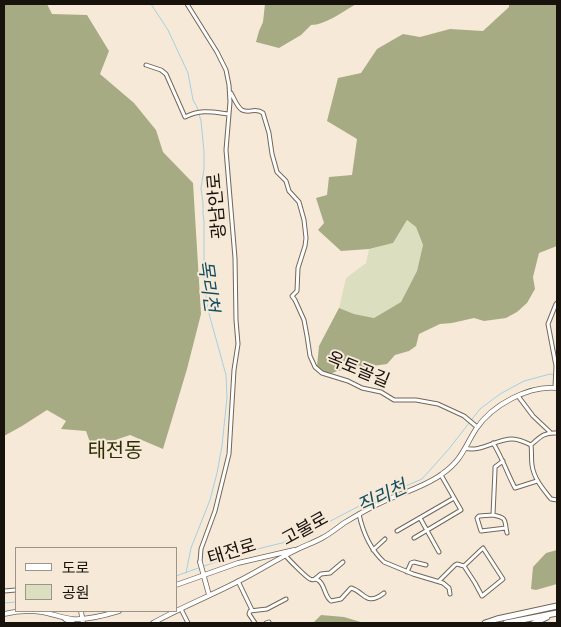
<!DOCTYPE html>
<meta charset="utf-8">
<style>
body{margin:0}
#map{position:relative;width:561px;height:627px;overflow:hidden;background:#f7e9d8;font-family:Mulish,"Noto Sans KR",sans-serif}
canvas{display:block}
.frame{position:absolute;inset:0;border:5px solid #17120c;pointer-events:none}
.legend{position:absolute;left:15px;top:547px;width:162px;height:65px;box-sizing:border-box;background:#f7e9d8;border:1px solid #9d9386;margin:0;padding:6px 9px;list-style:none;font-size:15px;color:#17120c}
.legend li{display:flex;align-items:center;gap:10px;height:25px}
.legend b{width:25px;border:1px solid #9d9386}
</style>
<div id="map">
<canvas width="561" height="627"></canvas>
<div class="frame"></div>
<ul class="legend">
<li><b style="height:6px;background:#fff"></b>도로</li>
<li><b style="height:14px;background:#dbdfc0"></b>공원</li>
</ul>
</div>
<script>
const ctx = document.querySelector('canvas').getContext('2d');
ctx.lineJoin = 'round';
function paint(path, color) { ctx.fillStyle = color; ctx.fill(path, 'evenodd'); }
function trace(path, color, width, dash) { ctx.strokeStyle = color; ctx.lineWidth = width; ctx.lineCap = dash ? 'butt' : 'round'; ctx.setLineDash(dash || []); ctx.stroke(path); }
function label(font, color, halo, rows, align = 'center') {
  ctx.font = font + ' Mulish,"Noto Sans KR",sans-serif'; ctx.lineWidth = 4; ctx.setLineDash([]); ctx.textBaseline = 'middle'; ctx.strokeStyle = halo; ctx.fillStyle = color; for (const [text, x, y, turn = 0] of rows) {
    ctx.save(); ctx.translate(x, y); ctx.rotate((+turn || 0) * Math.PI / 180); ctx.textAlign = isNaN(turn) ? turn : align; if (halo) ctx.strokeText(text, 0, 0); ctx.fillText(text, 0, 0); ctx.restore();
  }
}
paint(new Path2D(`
 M 407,220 L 416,227 L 423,245 L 417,271 L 401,302 L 374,318 L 354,314 L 339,308 L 346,278 L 366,263 L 369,249 L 392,243 Z`), '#dbdfc0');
paint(new Path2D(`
 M 4,4 L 47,4 L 52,14 L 87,15 L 109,51 L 100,74 L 134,103 L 156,130 L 163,152 L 193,183 L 201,314 L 187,369 L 163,449 L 130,435 L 92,448 L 86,431 L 61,429 L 66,421 L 47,410 L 22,426 L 4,436 Z
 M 265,4 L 356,4 C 344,11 325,25 311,25 L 301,35 L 279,48 L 256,42 L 259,31 L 263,22 Z
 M 509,4 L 557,4 L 557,246 L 539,253 L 533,277 L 535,289 L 527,303 L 517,312 L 506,318 L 484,321 L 474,318 L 452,323 L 440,324 L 419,334 L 416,346 L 409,351 L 395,355 L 387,364 L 337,371 C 328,376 324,372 317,366 L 319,346 L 339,308 L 354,314 L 374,318 L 401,302 L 417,271 L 423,245 L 416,227 L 407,220 L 393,243 L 369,249 L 341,251 L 318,230 L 324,223 L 316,198 L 327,195 L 329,177 L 352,175 L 357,139 L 327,121 L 338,78 L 361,73 L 377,49 L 403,34 L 420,37 L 450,29 L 483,31 L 509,7 Z
 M 557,550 L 557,584 L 536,590 L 531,589 L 533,567 L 546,553 Z
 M 321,615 L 344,617 L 364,623 L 313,623 Z`), '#a6ab84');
trace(new Path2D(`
 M 151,4 L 168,30 L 188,73 L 193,100 L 197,107 L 201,121 L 204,152 L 204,169 L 201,188 L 203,203 L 203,213 L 204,222 L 204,283 L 208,310 L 226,375 L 227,397 L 222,446 L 217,473 L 210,500 L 191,548 L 186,573
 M 176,576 L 241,553 L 282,543 L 321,526 L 363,504 L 422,479 L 448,450 L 480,409 L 500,394 L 524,381 L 550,374 L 557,376
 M 4,603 L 16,602`), '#a2d0e2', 1);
const minor = new Path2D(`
 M 187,4 L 217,52 L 226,70 L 229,85 L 230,102 L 226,150 L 235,258 L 236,320 L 238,344 L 234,370 L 229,454 L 215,511 L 201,549 L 200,562
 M 146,65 L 161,70 L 166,74 L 185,117 C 201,109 212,112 229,114
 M 231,93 C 234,98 237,107 242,110 C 250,114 255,107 263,113 L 269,133 L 272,154 L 277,172 L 286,181 L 289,191 L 299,202 L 304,220 L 306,238 L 305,246 L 298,268 L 297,291 L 292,296 L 295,300 L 304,320 L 307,336 L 310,356 L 315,367 L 322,373 L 348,381 L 362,388 L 381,392 L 394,400 L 416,400 L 438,404 L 464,416 L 477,427
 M 555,387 L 556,366 L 548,324 L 556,304 L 557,303
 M 518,396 L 533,416 L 550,432
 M 493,443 C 502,457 507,473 515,488 L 537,481
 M 531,445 C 532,452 531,458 532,465 C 534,479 543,489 551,499 L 557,500
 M 465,448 C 480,453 496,439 512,439 C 518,439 525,442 531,445 C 540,437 544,432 557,433
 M 503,461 L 495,467 L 495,470 L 493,515 L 479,516 L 477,518 L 481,531 L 506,528
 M 359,514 C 363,533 370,549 384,562 L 413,574 L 443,583 L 449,588 L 450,594
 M 493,515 C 508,518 504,520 507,533
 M 420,518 L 439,552
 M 397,531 L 454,498
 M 414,538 L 461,510 L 441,475
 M 373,550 L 385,539
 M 286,556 C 288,559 307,578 310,579 C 314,581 313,578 318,580 C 325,584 324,596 331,601 L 341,599 L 351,588 C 365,592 366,607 384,593
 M 407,572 L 411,563 L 414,562 L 426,565
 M 315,579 L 321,574 L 330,573 L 343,562
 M 238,581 L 252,610
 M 439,581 L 455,565 L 457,564 L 464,566 L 475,583 L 482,596 L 503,579 L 483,548 L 464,566
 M 4,591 L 16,590
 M 181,609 L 188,623
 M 255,623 L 249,614 L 250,611 L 267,609 L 286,599
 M 266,623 L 269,622`);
const tertiary = new Path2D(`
 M 200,562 L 209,595
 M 176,585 L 238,563 L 294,550
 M 81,611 L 83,623
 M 4,614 C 16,611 29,610 42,612 C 53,614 63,618 73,619 C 87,620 106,615 119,611
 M 65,619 L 73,623
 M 153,623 C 178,609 205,598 231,585 C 254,574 275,560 298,549 C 306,545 315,542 322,538 C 330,534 337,528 344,523 C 354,517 364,511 374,506 C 396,494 422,489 442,474 C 462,460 464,448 476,429 C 492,405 529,385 557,388`);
const trunk = new Path2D(`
 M 485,623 L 497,619 L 557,606
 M 506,623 L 557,613
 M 534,623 L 547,617`);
trace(minor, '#726658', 5);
trace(tertiary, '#726658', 5.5);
trace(trunk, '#726658', 7);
trace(minor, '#fff', 3);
trace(tertiary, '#fff', 4);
trace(trunk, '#fff', 5);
label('18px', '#17120c', '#f7e9d8', [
 ["광남안로",217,206,-95],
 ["옥토골길",358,370,22],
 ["고불로",305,529,-29],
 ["태전로",232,552,-17]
]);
label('italic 19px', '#104e61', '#f7e9d8', [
 ["목리천",208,286,82],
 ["직리천",382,497,-25]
]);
label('20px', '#2d2e03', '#f7e9d8', [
 ["태전동",115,451]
]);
</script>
